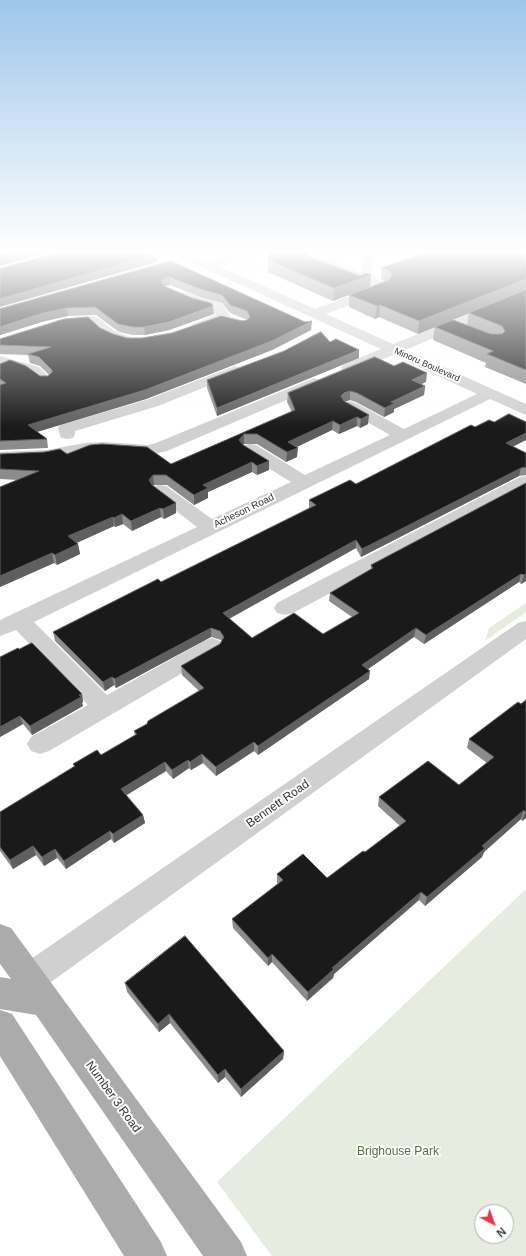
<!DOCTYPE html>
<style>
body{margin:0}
#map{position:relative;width:526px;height:1256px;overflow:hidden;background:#fff;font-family:Arial,sans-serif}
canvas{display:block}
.north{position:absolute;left:474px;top:1204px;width:40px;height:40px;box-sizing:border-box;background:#fff;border:1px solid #adadad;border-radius:50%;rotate:139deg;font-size:11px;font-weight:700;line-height:16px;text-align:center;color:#333}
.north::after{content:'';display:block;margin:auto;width:14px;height:18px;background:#e63946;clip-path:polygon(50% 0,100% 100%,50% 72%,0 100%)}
</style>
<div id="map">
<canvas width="526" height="1256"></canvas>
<div class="north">N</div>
</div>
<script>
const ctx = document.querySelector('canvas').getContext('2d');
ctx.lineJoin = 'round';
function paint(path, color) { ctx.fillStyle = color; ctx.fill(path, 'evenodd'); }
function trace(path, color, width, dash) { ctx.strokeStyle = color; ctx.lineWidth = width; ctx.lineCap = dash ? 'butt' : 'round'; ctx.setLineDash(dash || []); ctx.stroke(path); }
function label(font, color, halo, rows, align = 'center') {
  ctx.font = font + ' Arial,sans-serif'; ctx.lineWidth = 4; ctx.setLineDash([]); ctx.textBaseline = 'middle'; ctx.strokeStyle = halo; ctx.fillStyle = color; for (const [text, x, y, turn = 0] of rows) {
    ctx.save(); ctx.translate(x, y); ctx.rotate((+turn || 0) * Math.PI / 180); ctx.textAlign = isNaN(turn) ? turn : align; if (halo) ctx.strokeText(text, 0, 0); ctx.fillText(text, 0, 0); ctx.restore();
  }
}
paint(new Path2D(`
 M 526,603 L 526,612 L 485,641 L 489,628 Z
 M 526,889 L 526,1256 L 272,1256 L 217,1182 ZM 482,1212 L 506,1212 L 506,1236 L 482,1236 Z`), '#e6ecdf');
paint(new Path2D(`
 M 169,251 L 185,251 L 209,262 L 246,251 L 265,251 L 263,253 L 219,266 L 315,309 L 374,287 L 325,268 L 323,265 L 325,251 L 337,251 L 335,263 L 361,273 L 363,251 L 375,251 L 372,272 L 378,280 L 387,283 L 389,288 L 387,291 L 326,314 L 393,344 L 526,291 L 526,300 L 405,350 L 526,404 L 526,415 L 490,399 L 34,622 L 107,695 L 204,641 L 212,638 L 220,641 L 223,646 L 220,651 L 49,751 L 40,754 L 31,751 L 27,744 L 31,737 L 88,705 L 16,630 L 0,636 L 0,620 L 197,527 L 154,494 L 151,490 L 154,486 L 160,485 L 166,486 L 212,519 L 291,482 L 244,453 L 241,449 L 244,445 L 250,444 L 256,445 L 305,475 L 390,435 L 344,409 L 342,406 L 344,403 L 350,401 L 356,403 L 404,429 L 477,394 L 393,355 L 353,371 L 348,372 L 343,371 L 341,368 L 343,365 L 381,349 L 171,253 Z
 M 185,292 L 222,304 L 231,317 L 229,320 C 218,324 203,333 192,330 L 190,327 L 192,324 L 216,315 L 212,310 L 180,299 L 179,296 L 180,293 Z
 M 93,316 C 102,318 108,328 117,332 C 122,335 130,335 134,340 L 132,343 C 116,347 100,335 90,324 L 62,327 L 57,326 L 55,323 L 57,320 L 62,319 Z
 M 0,356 L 39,367 L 52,380 L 49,383 C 37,386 37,378 28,373 C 20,369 9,367 0,365 Z
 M 235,366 L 240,367 L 242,370 L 240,373 L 158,406 L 75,431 L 75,434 L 73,438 L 67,439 L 61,438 L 58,428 L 60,425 L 146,400 Z
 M 314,378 L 319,380 L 322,383 L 319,386 L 167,451 L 148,455 L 103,452 L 85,453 L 47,460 L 0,462 L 0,452 L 47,450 L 85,443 L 103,442 L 148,445 L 156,443 Z
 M 526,476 L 526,488 L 293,613 L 285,615 L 277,613 L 274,608 L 277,603 L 307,587 L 520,477 Z
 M 526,621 L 526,639 L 40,990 L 29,994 L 18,990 L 13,979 L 18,968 L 518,623 Z`), '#d0d0d0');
paint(new Path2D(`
 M 0,924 L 11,928 L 241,1242 L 247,1256 L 203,1256 L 36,1015 L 0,1009 L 0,977 L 11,979 L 0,964 Z
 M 0,1010 L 12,1014 L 161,1242 L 167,1256 L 124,1256 L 0,1056 Z`), '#ababab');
paint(new Path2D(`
 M 222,251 L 237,251 L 228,254 Z
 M 400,251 L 526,251 L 526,290 L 418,334 L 379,317 L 375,319 L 349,307 L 349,295 L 385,281 L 381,280 L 382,268 L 415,256 Z
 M 309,256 L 360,276 L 371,275 L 370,287 L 333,301 L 268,272 L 268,260 Z
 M 171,261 L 311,330 L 272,350 L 146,399 L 37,432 L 47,439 L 48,448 L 0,450 L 0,364 L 40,376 L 48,376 L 49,375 L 40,366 L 30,363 L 28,355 L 0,354 L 0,339 L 100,328 L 113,334 L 127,338 L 142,338 L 248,320 L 230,313 L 222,303 L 203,298 L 170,285 L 165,286 L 164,286 L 214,314 L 169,330 L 145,335 L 133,335 L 119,332 L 96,315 L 68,316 L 45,321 L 0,335 L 0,309 Z
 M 526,290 L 526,384 L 485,367 L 486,363 L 433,340 L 435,327 L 467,325 L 469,313 Z
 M 330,342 L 359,358 L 217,416 L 207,388 L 207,380 Z
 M 426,382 L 421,384 L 425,386 L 424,395 L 394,409 L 394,412 L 384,417 L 356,402 L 350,400 L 344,401 L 368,424 L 360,428 L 357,426 L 339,434 L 332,430 L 297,447 L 297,457 L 286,462 L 257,444 L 244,444 L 243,445 L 269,461 L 269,470 L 257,475 L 252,472 L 208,492 L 208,498 L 194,505 L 167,485 L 154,485 L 153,486 L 176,503 L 176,513 L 164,519 L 161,517 L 132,531 L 123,524 L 115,527 L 114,526 L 76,543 L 78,544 L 80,554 L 57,565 L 54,563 L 0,587 L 0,487 L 18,480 L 0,479 L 0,454 L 67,454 L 171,464 L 292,412 L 287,402 L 288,393 Z
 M 494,422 L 526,422 L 526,440 L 512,447 L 526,453 L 526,475 L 519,476 L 361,557 L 356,548 L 229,619 L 252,638 L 323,634 L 352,617 L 329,601 L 330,593 L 371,569 L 371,565 L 526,483 L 526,581 L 521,584 L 519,582 L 424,644 L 414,637 L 368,669 L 369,679 L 258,755 L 254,751 L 216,776 L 203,763 L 191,770 L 189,768 L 173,779 L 166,771 L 126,795 L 143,815 L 145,823 L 114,843 L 111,839 L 66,869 L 57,858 L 44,866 L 36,855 L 13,869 L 0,851 L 0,812 L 74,767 L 73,764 L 101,755 L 135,735 L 134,731 L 147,724 L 199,691 L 182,675 L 181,666 L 220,644 L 222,641 L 221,640 L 211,637 L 116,688 L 114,685 L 105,691 L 55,641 L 53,632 L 161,582 L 309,508 L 309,500 L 356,484 L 475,427 Z
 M 19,649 L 82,694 L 83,702 L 82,703 L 83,706 L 32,735 L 23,724 L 0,737 Z
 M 526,700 L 526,818 L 522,821 L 521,819 L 484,852 L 482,857 L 425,906 L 419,900 L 334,974 L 333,978 L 307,1001 L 272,962 L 268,966 L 233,928 L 232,919 L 278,884 L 277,883 L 277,874 L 327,878 L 365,852 L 400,826 L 378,806 L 379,797 L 459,785 L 487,763 L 467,748 L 469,739 Z
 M 125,983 L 284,1051 L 283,1059 L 241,1097 L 225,1077 L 218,1083 L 170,1023 L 159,1032 L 127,992 Z`), '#8c8c8c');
paint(new Path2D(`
 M 26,251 L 54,251 L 0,266 L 0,258 Z
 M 228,251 L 237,251 L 228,254 Z
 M 156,254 L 157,262 L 0,307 L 0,299 Z
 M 371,275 L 370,287 L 333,301 L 334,288 Z
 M 169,277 L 170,285 L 165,286 L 162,289 L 161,281 L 164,278 Z
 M 526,279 L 526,290 L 418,334 L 419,321 Z
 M 380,305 L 379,317 L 375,319 L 377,306 Z
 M 213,306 L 214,314 L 169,330 L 145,335 L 144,327 Z
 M 67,308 L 68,316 L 45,321 L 0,335 L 0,327 L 43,313 Z
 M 312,321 L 311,330 L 272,350 L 146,399 L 30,434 L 28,425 Z
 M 359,350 L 359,358 L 217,416 L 217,408 Z
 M 427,373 L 426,382 L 410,389 L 412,380 Z
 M 425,386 L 424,395 L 394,409 L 394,412 L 384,417 L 385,408 L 391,402 Z
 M 350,391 L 350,400 L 344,402 L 341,396 L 344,393 Z
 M 369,415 L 368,424 L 360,428 L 361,419 Z
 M 357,417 L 357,426 L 339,434 L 340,425 Z
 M 333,421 L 332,430 L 288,451 L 288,442 Z
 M 526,433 L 526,440 L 504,451 L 506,443 Z
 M 244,434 L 244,444 L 240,449 L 239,440 Z
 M 298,448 L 297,457 L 286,462 L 287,452 Z
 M 269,461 L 269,470 L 257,475 L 257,466 Z
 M 252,462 L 252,472 L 208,492 L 208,498 L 194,505 L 194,495 L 203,485 Z
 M 521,468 L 519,476 L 361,557 L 362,549 Z
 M 153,475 L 154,485 L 150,490 L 149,480 Z
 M 176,503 L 176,513 L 164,519 L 163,509 Z
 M 160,508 L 161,517 L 132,531 L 131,521 Z
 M 122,514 L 123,524 L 115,527 L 114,518 Z
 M 113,517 L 114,526 L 70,546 L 68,536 Z
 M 356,540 L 356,548 L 223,622 L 223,613 Z
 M 78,544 L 80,554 L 57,565 L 55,555 Z
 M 52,553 L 54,563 L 0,587 L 0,576 Z
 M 521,574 L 519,582 L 424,644 L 426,635 Z
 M 526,574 L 526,581 L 521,584 L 524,575 Z
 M 211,628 L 211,637 L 116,688 L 115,679 Z
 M 416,628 L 414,637 L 361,674 L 362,665 Z
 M 370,671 L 369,679 L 258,755 L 258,746 Z
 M 112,677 L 114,685 L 105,691 L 103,682 Z
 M 82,694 L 83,702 L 82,703 L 83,706 L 32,735 L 30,726 Z
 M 20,716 L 23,724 L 0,737 L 0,727 Z
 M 254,742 L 254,751 L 216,776 L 216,767 Z
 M 202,754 L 203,763 L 191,770 L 190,762 Z
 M 188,760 L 189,768 L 173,779 L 172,770 Z
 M 165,762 L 166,771 L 122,798 L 121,789 Z
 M 524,810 L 521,819 L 484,852 L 482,857 L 425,906 L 427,897 L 482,846 Z
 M 526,811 L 526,818 L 522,821 L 525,812 Z
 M 143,815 L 145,823 L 114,843 L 113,834 Z
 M 110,831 L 111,839 L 66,869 L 64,861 Z
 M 33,846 L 36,855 L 13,869 L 10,860 Z
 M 55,849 L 57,858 L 44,866 L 42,857 Z
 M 421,892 L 419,900 L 334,974 L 333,978 L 307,1001 L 308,992 L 332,968 Z
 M 272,954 L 272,962 L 268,966 L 268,958 Z
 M 169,1014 L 170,1023 L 159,1032 L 158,1024 Z
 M 284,1051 L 283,1059 L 241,1097 L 241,1089 Z
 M 225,1069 L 225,1077 L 218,1083 L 218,1075 Z`), '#5f5f5f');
const building = new Path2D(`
 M 0,251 L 26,251 L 0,258 Z
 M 63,251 L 149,251 L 156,254 L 0,299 L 0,269 Z
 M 269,251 L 309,251 L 308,256 L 360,276 L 366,273 L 371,275 L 334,288 L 268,260 Z
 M 430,251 L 526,251 L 526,279 L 419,321 L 380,305 L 377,306 L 349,295 L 389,280 L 392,275 L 390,271 L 382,268 Z
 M 171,261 L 305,322 L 312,321 L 272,341 L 145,390 L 28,425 L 47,439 L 0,441 L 0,385 L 6,383 L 0,379 L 0,364 L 10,360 L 26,366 L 40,376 L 48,376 L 52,372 L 52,370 L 39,357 L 28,354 L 51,347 L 0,345 L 0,339 L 64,319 L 88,317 L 100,328 L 113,334 L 127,338 L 142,338 L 172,333 L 221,316 L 243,321 L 247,320 L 250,317 L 247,311 L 230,305 L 222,295 L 203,290 L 169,277 L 164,278 L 161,281 L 164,286 L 192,298 L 211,303 L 213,306 L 169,322 L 144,327 L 133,327 L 118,324 L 95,307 L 67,308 L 43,313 L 0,327 L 0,309 Z
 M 526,290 L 526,370 L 487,354 L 493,351 L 435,327 L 453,320 L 491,334 L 502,334 L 505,331 L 502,326 L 469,313 Z
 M 321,332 L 330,342 L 336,339 L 359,350 L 217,408 L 207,380 L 284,351 Z
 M 375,357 L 394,366 L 403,362 L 427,373 L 412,380 L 425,386 L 391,402 L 395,403 L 385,408 L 357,393 L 350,391 L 344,393 L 341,396 L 344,401 L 369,415 L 361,419 L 357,417 L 340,425 L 333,421 L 288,442 L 298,448 L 287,452 L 257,434 L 244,434 L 239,440 L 243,445 L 269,461 L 257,466 L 252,462 L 203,485 L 208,488 L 194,495 L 166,475 L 153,475 L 149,480 L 152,485 L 176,503 L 163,509 L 160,508 L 131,521 L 122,514 L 114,518 L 113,517 L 68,536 L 78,544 L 55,555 L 52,553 L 0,576 L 0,487 L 39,471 L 0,469 L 0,454 L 45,452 L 60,449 L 67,454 L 90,445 L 102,444 L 147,447 L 171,464 L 295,410 L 288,393 Z
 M 509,414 L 526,422 L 526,433 L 506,443 L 526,453 L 526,467 L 521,468 L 362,549 L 356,540 L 223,613 L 252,638 L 294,613 L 323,634 L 359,613 L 330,593 L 373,568 L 371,565 L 526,483 L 526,574 L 524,575 L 521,574 L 426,635 L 416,628 L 362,665 L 370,671 L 258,746 L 254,742 L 216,767 L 202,754 L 190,762 L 188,760 L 172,770 L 165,762 L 121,789 L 143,815 L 113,834 L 110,831 L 64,861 L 55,849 L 42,857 L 33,846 L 10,860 L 0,847 L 0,812 L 75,766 L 73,764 L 97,750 L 101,755 L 137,734 L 134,731 L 147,724 L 148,721 L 204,688 L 181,666 L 220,644 L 224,637 L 220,631 L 211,628 L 115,679 L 112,677 L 103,682 L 53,632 L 158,579 L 161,582 L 316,505 L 309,500 L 350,480 L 356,484 L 471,425 L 475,427 L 489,420 L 494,422 Z
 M 32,643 L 82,694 L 79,695 L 81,697 L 30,726 L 20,716 L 0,727 L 0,657 L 18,648 L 19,649 Z
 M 526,700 L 526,811 L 525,812 L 524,810 L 482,846 L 485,848 L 427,897 L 421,892 L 332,968 L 334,969 L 308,992 L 272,954 L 268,958 L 232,919 L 283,880 L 277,874 L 303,854 L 327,878 L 363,851 L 365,852 L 406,821 L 379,797 L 428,761 L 459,785 L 494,757 L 469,739 L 518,702 L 521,704 Z
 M 185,936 L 284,1051 L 241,1089 L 225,1069 L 218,1075 L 169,1014 L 158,1024 L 125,983 Z`);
paint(building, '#1a1a1a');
trace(building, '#5f5f5f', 1);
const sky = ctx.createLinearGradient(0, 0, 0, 427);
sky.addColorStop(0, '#9ec6ea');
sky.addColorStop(0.59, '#fff');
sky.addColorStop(1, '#ffffff00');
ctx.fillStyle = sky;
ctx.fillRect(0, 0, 526, 427);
label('9px', '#333', '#fff', [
 ["Minoru Boulevard",427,365,24]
]);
label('10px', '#333', '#fff', [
 ["Acheson Road",244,511,-26]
]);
label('12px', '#333', '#fff', [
 ["Bennett Road",278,804,-35],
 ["Number 3 Road",113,1097,54]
]);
label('12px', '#56703f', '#fff', [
 ["Brighouse Park",398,1152]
]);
</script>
